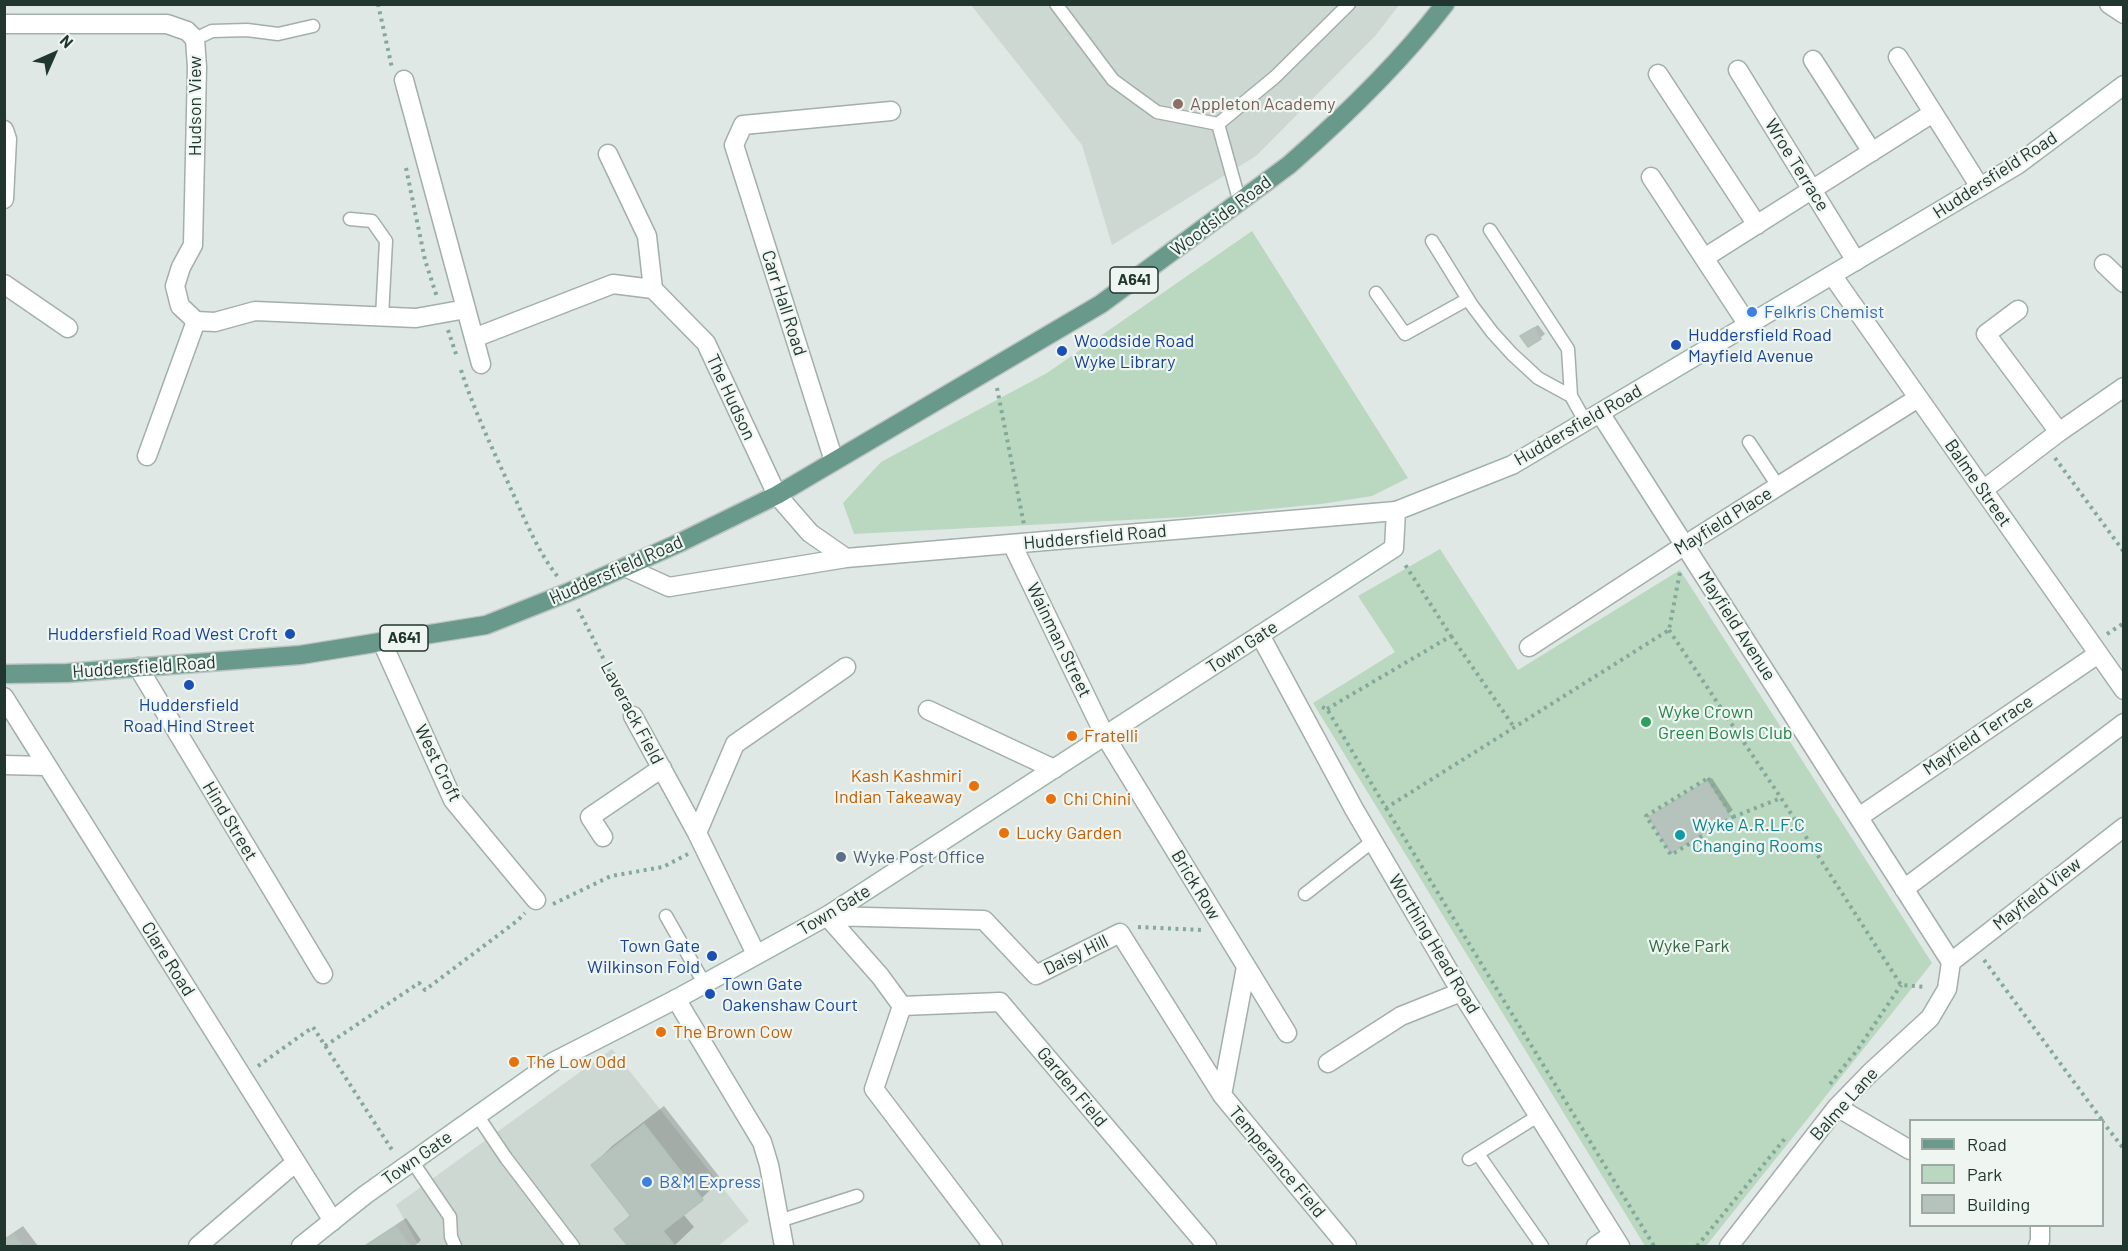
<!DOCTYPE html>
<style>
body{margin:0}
#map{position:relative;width:2128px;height:1251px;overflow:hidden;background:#dfe8e4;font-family:Barlow,sans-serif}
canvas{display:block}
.frame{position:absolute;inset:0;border:6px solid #223630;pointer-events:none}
.legend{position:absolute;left:1909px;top:1119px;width:195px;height:108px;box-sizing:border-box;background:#eff6f2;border:2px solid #9da9a4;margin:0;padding:8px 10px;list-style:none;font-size:18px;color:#223630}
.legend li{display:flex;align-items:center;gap:12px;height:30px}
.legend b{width:30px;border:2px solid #9da9a4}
.north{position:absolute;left:24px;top:24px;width:60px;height:60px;-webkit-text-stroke:4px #eff6f2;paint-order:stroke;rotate:45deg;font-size:16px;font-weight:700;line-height:24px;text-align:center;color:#223630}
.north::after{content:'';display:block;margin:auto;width:21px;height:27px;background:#223630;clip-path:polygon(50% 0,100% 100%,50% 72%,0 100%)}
</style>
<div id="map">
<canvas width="2128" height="1251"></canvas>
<div class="frame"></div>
<ul class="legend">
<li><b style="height:8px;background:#68998a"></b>Road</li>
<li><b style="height:16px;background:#bad8c0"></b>Park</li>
<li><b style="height:16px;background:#b5c3bc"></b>Building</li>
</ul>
<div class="north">N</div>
</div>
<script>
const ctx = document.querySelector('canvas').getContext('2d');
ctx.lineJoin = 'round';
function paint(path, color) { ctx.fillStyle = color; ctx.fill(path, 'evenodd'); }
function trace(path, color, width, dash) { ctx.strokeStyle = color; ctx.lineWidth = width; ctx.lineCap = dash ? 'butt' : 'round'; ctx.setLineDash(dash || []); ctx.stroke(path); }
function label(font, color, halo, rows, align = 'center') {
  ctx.font = font + ' Barlow,sans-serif'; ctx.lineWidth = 4.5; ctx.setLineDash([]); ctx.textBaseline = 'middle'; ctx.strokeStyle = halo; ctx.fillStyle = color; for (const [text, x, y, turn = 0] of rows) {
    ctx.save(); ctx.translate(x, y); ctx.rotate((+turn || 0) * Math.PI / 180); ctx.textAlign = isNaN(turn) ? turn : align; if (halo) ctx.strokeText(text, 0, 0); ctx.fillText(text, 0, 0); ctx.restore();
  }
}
paint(new Path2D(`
 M 971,5 L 1399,5 L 1376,35 L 1256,156 L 1112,245 L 1082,145 Z
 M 612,1049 L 749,1221 L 718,1246 L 419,1246 L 396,1205 Z`), '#cdd8d2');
paint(new Path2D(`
 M 1252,231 L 1408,478 L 1372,496 L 1321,504 L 1186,517 L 854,534 L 843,503 L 881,462 L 1047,373 Z
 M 1440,549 L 1518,670 L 1680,570 L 1932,963 L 1706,1246 L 1645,1246 L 1313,703 L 1395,652 L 1358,596 Z`), '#bad8c0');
paint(new Path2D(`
 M 1538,325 L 1545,334 L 1540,338 L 1527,332 Z
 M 1712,778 L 1733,810 L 1672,851 L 1651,817 Z
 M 664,1106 L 721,1179 L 702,1198 L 683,1214 L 694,1227 L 674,1246 L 630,1246 L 616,1229 L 631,1214 L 593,1165 L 612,1146 Z
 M 406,1218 L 421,1240 L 415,1246 L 364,1246 Z
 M 23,1226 L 38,1246 L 4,1246 L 4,1239 Z`), '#0003');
const building = new Path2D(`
 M 1534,328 L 1541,339 L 1528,347 L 1520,336 Z
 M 1707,781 L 1730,816 L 1671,853 L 1649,817 Z
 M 644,1124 L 703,1200 L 663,1231 L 675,1246 L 628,1246 L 614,1229 L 631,1216 L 591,1165 Z
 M 396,1226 L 410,1246 L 365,1246 Z
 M 14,1234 L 22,1246 L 4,1246 L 4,1240 Z`);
paint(building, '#b5c3bc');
trace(building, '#b2c1ba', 1.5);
const lane = new Path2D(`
 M 1056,4 L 1113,80 L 1157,112 L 1218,124
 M 195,39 L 212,31 L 247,30 L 278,34 L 313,26
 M 1240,203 L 1218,124 L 1275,77 L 1349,4
 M 350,219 L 372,221 L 386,241 L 382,317
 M 1490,230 L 1568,349 L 1571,396
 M 1432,241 L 1471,304 L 1492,332 L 1512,354 L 1538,378 L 1571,396 L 1585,421
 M 1376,293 L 1405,334 L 1468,299
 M 1749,442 L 1778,486
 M 1305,894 L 1373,841
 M 666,916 L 704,983
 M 477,1115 L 506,1158 L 573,1246
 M 1478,1154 L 1542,1246
 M 1469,1159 L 1538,1116
 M 412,1161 L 450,1217 L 451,1237 L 455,1246
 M 779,1221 L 857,1196`);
const street = new Path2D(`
 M 2109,4 L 2124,14
 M 4,24 L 167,24 L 187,31 L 195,39 L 197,67 L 193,245 L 181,267 L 175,286 L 180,306 L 196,321 L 215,322 L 255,311 L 416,318 L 466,309
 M 1898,57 L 1980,187
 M 1813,60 L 1872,152
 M 1738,70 L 1856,261
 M 1658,74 L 1757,225
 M 404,80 L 481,364
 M 4,130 L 7,139 L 4,199
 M 608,154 L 647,236 L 653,289
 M 1651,177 L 1748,325
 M 1704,258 L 1933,113
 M 2104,264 L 2124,283
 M 1832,275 L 2124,690
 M 4,284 L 68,328
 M 2018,310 L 1986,334 L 2059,432
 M 474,338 L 613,284 L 653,289 L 706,343 L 777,495 L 810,533 L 846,558 L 1396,511
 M 1600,413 L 1951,962
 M 147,456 L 196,321
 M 834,461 L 734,145 L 743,125 L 891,111
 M 1983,490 L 2059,432 L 2124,387
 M 1012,544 L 1105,736 L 1287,1033
 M 625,567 L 669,587 L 846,558
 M 1260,635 L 1354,809 L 1461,992 L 1620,1246
 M 382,642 L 453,800 L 536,900
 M 1529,647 L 1685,545 L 1918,398
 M 138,667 L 323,974
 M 4,697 L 333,1221
 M 928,710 L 1054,769
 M 633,716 L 697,833 L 756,954
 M 4,765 L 46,766
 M 1859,817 L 2098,654
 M 697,833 L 735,744 L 846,667
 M 603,837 L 590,817 L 662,768
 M 1904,889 L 2124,723
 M 827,916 L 984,920 L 1036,975 L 1120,933 L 1222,1095
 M 827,916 L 880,976 L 902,1006
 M 1951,962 L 2124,827
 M 1246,967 L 1222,1095 L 1347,1246
 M 676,999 L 762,1142 L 769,1165 L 784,1246
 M 1328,1063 L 1401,1016 L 1461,992
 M 1837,1107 L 1910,1150
 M 198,1246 L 296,1162
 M 993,1246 L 874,1089 L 902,1006 L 1000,1002 L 1207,1246
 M 1596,1246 L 1612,1235
 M 1729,1246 L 1837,1107 L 1870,1073 L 1930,1018 L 1947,989 L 1951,962
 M 2038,1246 L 2040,1241 L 2040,1226`);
const secondary = new Path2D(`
 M 301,1246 L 365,1195 L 553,1062 L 682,996 L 827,916 L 1394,548 L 1396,511 L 1512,465 L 2017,165 L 2124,85`);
const primary = new Path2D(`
 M 4,674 L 67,673 L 300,655 L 486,625 L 569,592 L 679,543 L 777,495 L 1101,304 L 1289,165 C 1345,116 1400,63 1445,4`);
trace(lane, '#a3afaa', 15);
trace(street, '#a3afaa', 21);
trace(secondary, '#9fb3ab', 21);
trace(primary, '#bdc3c1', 21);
trace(new Path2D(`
 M 378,4 L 392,68
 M 406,168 L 425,260 L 437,297
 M 448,330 L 457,357
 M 461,370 C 474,410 492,448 510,487 C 524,517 537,551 558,577
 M 997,388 L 1024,525
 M 2055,458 L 2124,552
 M 578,609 L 625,701
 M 1669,630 L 1781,798 L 1901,985 L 1926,987
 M 2107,634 L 2124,623
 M 1451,636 L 1514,727
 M 1322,707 L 1327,709 L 1386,808 L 1669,630 L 1680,572
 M 1327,709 L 1451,636 L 1404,563
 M 1708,778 L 1733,817 L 1671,855 L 1646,816 Z
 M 1386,808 L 1654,1246
 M 1733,817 L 1781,798
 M 553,904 L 611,876 L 663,867 L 688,854
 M 1138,927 L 1202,930
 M 1984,960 L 2102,1120
 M 325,1046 L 419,983 L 425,990 L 517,921 L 525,913
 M 258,1066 L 313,1027 L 394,1153
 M 1830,1084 L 1858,1049 L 1901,985
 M 2102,1121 L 2124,1149
 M 1697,1246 L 1787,1136`), '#83a99a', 4, [3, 4.5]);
trace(lane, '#fff', 12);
trace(street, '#fff', 18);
trace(secondary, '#fff', 18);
trace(primary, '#68998a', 18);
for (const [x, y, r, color] of [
 [1178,104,6,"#8d6e63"],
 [1752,312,6,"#3f7fe0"],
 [1676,345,6,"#1a4fb4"],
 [1062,351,6,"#1a4fb4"],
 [290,634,6,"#1a4fb4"],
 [189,685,6,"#1a4fb4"],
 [1646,722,6,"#2e9e5b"],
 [1072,736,6,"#e8710a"],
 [974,786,6,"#e8710a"],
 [1051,799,6,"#e8710a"],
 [1004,833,6,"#e8710a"],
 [1680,835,6,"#0f9aa8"],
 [841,857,6,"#5c6f8a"],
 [712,956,6,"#1a4fb4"],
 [710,994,6,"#1a4fb4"],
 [661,1032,6,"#e8710a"],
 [514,1062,6,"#e8710a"],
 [647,1182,6,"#3f7fe0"]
]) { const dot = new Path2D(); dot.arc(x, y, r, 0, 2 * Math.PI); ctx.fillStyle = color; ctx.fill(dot); trace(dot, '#eff6f2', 2); }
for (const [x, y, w] of [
 [1134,280,48],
 [404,638,48]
]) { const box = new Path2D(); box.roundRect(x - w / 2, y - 13, w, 26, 4.5); ctx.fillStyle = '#eff6f2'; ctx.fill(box); trace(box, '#223630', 1.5); }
label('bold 16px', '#223630', null, [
 ["A641",1134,280],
 ["A641",404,638]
]);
label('18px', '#785e54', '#eff6f2', [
 ["Appleton Academy",1190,104]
], 'left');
label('18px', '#223630', '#eff6f2', [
 ["Hudson View",195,106,-90],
 ["Wroe Terrace",1797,165,58],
 ["Huddersfield Road",1995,175,-33],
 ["Woodside Road",1221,216,-37],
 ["Carr Hall Road",784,303,72],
 ["The Hudson",731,397,65],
 ["Huddersfield Road",1578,425,-30],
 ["Balme Street",1978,483,55],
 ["Mayfield Place",1723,521,-32],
 ["Huddersfield Road",1095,537,-5],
 ["Huddersfield Road",616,570,-24],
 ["Mayfield Avenue",1737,626,57],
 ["Wainman Street",1059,640,64],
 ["Town Gate",1242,647,-33],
 ["Huddersfield Road",144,667,-4],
 ["Laverack Field",632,713,62],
 ["Mayfield Terrace",1978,735,-34],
 ["West Croft",438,763,64],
 ["Hind Street",230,821,59],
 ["Brick Row",1196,885,59],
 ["Mayfield View",2037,894,-38],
 ["Town Gate",834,910,-31],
 ["Worthing Head Road",1434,944,59],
 ["Daisy Hill",1076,955,-26],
 ["Clare Road",168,959,58],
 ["Garden Field",1072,1087,50],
 ["Balme Lane",1844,1104,-48],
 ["Town Gate",417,1158,-35],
 ["Temperance Field",1277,1162,50]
]);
label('18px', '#366cbe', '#eff6f2', [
 ["Felkris Chemist",1764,312],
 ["B&M Express",659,1182]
], 'left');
label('18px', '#164399', '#eff6f2', [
 ["Huddersfield Road",1688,335],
 ["Mayfield Avenue",1688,356],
 ["Woodside Road",1074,341],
 ["Wyke Library",1074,362],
 ["Huddersfield Road West Croft",278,634,"right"],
 ["Huddersfield",189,705,"center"],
 ["Road Hind Street",189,726,"center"],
 ["Town Gate",700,946,"right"],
 ["Wilkinson Fold",700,967,"right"],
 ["Town Gate",722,984],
 ["Oakenshaw Court",722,1005]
], 'left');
label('18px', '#27864d', '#eff6f2', [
 ["Wyke Crown",1658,712],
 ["Green Bowls Club",1658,733]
], 'left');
label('18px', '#c56008', '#eff6f2', [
 ["Fratelli",1084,736],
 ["Kash Kashmiri",962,776,"right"],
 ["Indian Takeaway",962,797,"right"],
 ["Chi Chini",1063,799],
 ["Lucky Garden",1016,833],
 ["The Brown Cow",673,1032],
 ["The Low Odd",526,1062]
], 'left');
label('18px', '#0d838f', '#eff6f2', [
 ["Wyke A.R.LF.C",1692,825],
 ["Changing Rooms",1692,846]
], 'left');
label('18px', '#4e5e75', '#eff6f2', [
 ["Wyke Post Office",853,857]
], 'left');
label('18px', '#316843', '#eff6f2', [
 ["Wyke Park",1689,946]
]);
</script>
